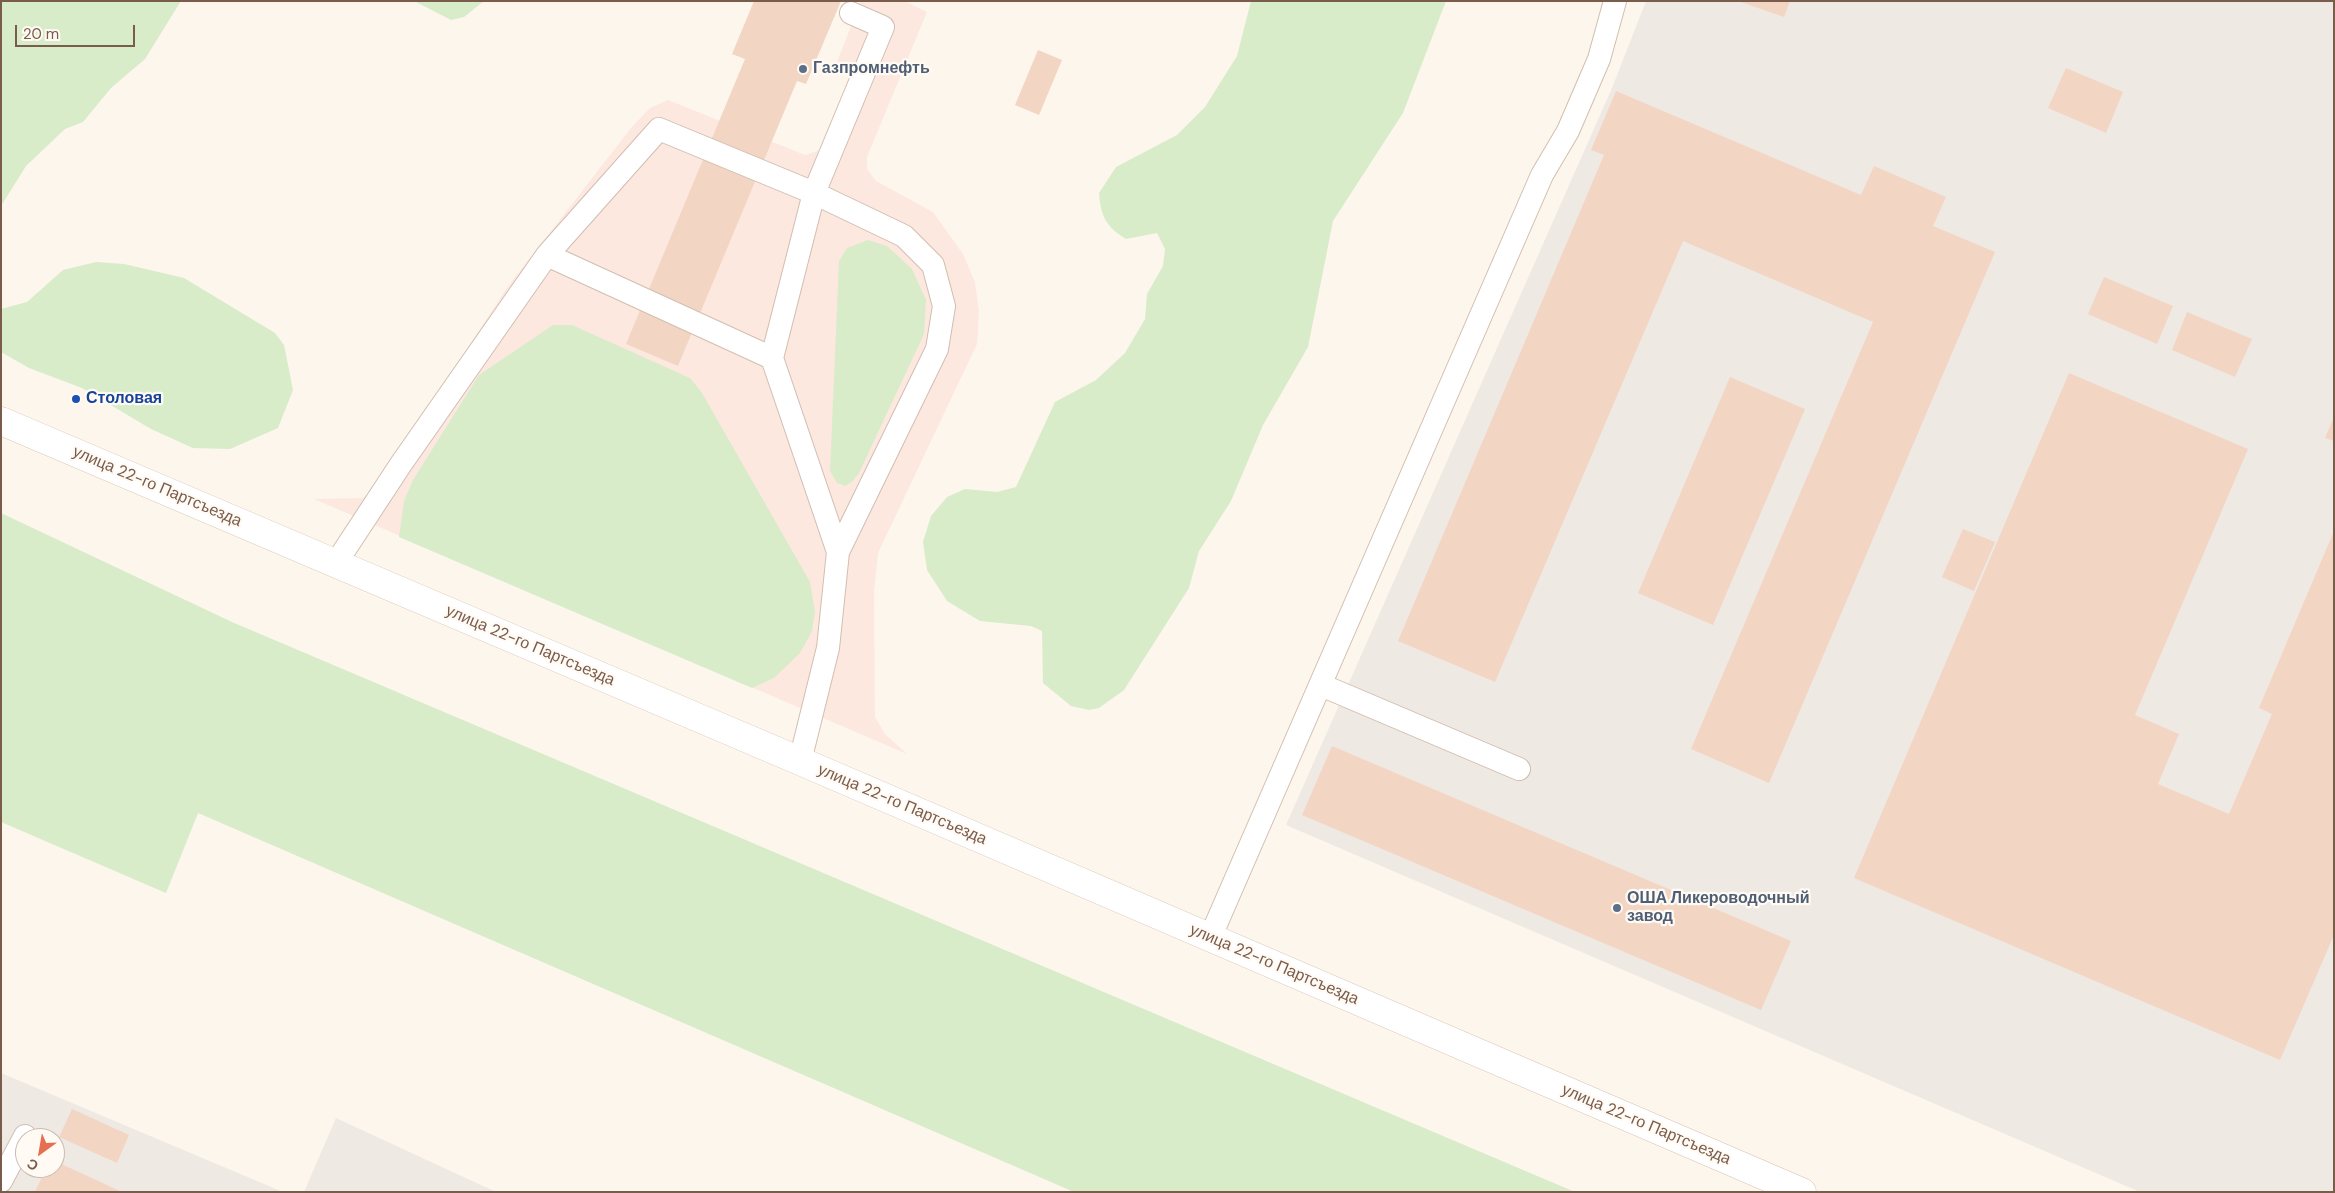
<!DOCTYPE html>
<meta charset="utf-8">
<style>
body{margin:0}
#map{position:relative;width:2335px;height:1193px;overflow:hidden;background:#fdf6ec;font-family:"DM Sans",sans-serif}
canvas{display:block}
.frame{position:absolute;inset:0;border:2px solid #7a5c4d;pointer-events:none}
.north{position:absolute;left:15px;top:1128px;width:50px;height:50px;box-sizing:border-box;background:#fffaf3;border:1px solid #cabbb1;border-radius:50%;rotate:212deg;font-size:14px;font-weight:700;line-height:20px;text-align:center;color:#7a5c4d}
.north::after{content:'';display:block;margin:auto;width:18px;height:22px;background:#e76f51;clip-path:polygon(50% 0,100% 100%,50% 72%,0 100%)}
.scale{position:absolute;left:15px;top:25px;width:120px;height:22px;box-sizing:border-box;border:2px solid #7a5c4d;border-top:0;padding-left:6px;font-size:15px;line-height:18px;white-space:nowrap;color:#7a5c4d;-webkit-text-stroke:4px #fffaf3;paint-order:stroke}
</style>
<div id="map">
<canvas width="2335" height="1193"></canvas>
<div class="frame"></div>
<div class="north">С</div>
<div class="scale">20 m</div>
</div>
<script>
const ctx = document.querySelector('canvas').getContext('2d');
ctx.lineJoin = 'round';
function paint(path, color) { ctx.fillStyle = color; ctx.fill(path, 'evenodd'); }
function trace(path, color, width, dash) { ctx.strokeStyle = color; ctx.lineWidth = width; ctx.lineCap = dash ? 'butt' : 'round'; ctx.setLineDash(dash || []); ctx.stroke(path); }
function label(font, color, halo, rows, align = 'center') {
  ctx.font = font + ' "DM Sans",sans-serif'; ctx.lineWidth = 4.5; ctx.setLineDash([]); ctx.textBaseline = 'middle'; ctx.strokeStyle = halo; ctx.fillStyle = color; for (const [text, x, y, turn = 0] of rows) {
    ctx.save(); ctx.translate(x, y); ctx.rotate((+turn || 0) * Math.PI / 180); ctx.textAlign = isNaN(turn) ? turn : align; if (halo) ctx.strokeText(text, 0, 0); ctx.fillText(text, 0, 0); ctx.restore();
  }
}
paint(new Path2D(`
 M 861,1 L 904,1 L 927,12 L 867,157 L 867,169 L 876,181 L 933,212 L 963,254 L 975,282 L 979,312 L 977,344 L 878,553 L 874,592 L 875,717 L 885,734 L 907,754 L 314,499 L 363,498 L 378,484 L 509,285 L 631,128 L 650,108 L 668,100 L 805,155 L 821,150 L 853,72 L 837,62 Z`), '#fde8e0');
paint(new Path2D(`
 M 1646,1 L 2334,1 L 2334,1192 L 2140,1192 L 1286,825 L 1612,88 Z
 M 1,1073 L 283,1192 L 1,1192 ZM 25,1138 L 55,1138 L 55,1168 L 25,1168 Z
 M 336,1118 L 496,1192 L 304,1192 Z`), '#efe9e4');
paint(new Path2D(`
 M 1,1 L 181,1 L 145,59 L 111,88 L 83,122 L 65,129 L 26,166 L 1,206 Z
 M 414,1 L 484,1 L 464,17 L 451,20 Z
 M 1251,1 L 1446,1 L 1403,113 L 1333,221 L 1308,347 L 1263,425 L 1231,501 L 1199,551 L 1189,588 L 1124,690 L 1099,708 L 1089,710 L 1071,706 L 1043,683 L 1042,631 L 1031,626 L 980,621 L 947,601 L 927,570 L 923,542 L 931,516 L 947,497 L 965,489 L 997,492 L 1016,487 L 1055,402 L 1096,380 L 1125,353 L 1145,319 L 1147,294 L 1163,266 L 1165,249 L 1157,233 L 1126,239 C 1105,226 1101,216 1099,193 L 1116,167 L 1177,135 L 1205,107 L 1237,56 Z
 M 868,240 L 887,246 L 912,269 L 926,300 L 924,334 L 859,473 L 852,482 L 845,486 L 837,483 L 830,471 L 839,261 L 847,248 Z
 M 96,262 L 124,264 L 184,278 L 275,333 L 284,345 L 293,390 L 278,428 L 230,449 L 193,448 L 151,429 L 82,388 L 29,368 L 1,352 L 1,309 L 27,302 L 63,270 Z
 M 553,325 L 572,325 L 690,378 L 702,393 L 810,582 L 815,612 L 812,631 L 800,653 L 774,678 L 752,688 L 399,537 L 404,501 L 413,480 L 479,375 Z
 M 1,513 L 232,622 L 1575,1192 L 1074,1192 L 198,813 L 166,893 L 1,822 Z`), '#d8ecc9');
paint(new Path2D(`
 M 754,1 L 841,1 L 806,84 L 797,81 L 678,366 L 626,344 L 745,59 L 732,54 Z
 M 1738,1 L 1790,1 L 1784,17 Z
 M 1038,50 L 1062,60 L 1039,115 L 1015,105 Z
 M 2066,68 L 2123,92 L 2106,133 L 2048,108 Z
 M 1616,91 L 1861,195 L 1874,166 L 1946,197 L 1933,226 L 1995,252 L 1769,783 L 1691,749 L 1873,322 L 1683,241 L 1495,682 L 1398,641 L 1604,155 L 1591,150 Z
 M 2104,277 L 2173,306 L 2157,344 L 2088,314 Z
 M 2187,312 L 2252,339 L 2235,377 L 2172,350 Z
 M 2069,373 L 2248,449 L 2135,715 L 2179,734 L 2158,784 L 2229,814 L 2272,714 L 2259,708 L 2334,531 L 2334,935 L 2280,1060 L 1854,878 Z
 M 1730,377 L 1805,409 L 1713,625 L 1638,593 Z
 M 2334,417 L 2334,441 L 2325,438 Z
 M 1963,529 L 1995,542 L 1974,591 L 1942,577 Z
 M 1332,746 L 1791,941 L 1761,1010 L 1302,815 Z
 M 72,1109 L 129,1135 L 117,1163 L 59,1137 Z
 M 55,1161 L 122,1192 L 35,1192 L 46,1168 L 55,1168 Z`), '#f3d5c3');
const lane = new Path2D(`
 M 547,255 L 659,129 L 814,193 L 772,358
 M 838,552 L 937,349 L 944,306 L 933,265 L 904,236 L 814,193 L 883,27 L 851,13
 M 336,563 L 401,464 L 547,255 L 772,358 L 838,552 L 828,648 L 800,761
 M 1321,685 L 1519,769
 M 1210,938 L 1542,175 L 1568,131 L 1599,59 L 1615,1
 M 1,1181 L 25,1136`);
const secondary = new Path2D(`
 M 1,421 L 800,761 L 1802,1192`);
trace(lane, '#d1beb0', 24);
trace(secondary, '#d6c0b0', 29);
trace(lane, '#fff', 22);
trace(secondary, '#fff', 28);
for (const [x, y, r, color] of [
 [803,69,5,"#5c6f8a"],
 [76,399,5,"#1a4fb4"],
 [1617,908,5,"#5c6f8a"]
]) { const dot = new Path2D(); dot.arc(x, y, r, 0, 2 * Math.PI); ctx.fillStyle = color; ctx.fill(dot); trace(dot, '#fffaf3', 2); }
label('bold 16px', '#4e5e75', '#fffaf3', [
 ["Газпромнефть",813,69],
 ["ОША Ликероводочный",1627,899],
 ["завод",1627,917]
], 'left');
label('bold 16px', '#164399', '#fffaf3', [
 ["Столовая",86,399]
], 'left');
label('16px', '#7a5c4d', '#fffaf3', [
 ["улица 22-го Партсъезда",157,487,23],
 ["улица 22-го Партсъезда",530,646,23],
 ["улица 22-го Партсъезда",902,805,23],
 ["улица 22-го Партсъезда",1274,965,23],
 ["улица 22-го Партсъезда",1646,1125,23]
]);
</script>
